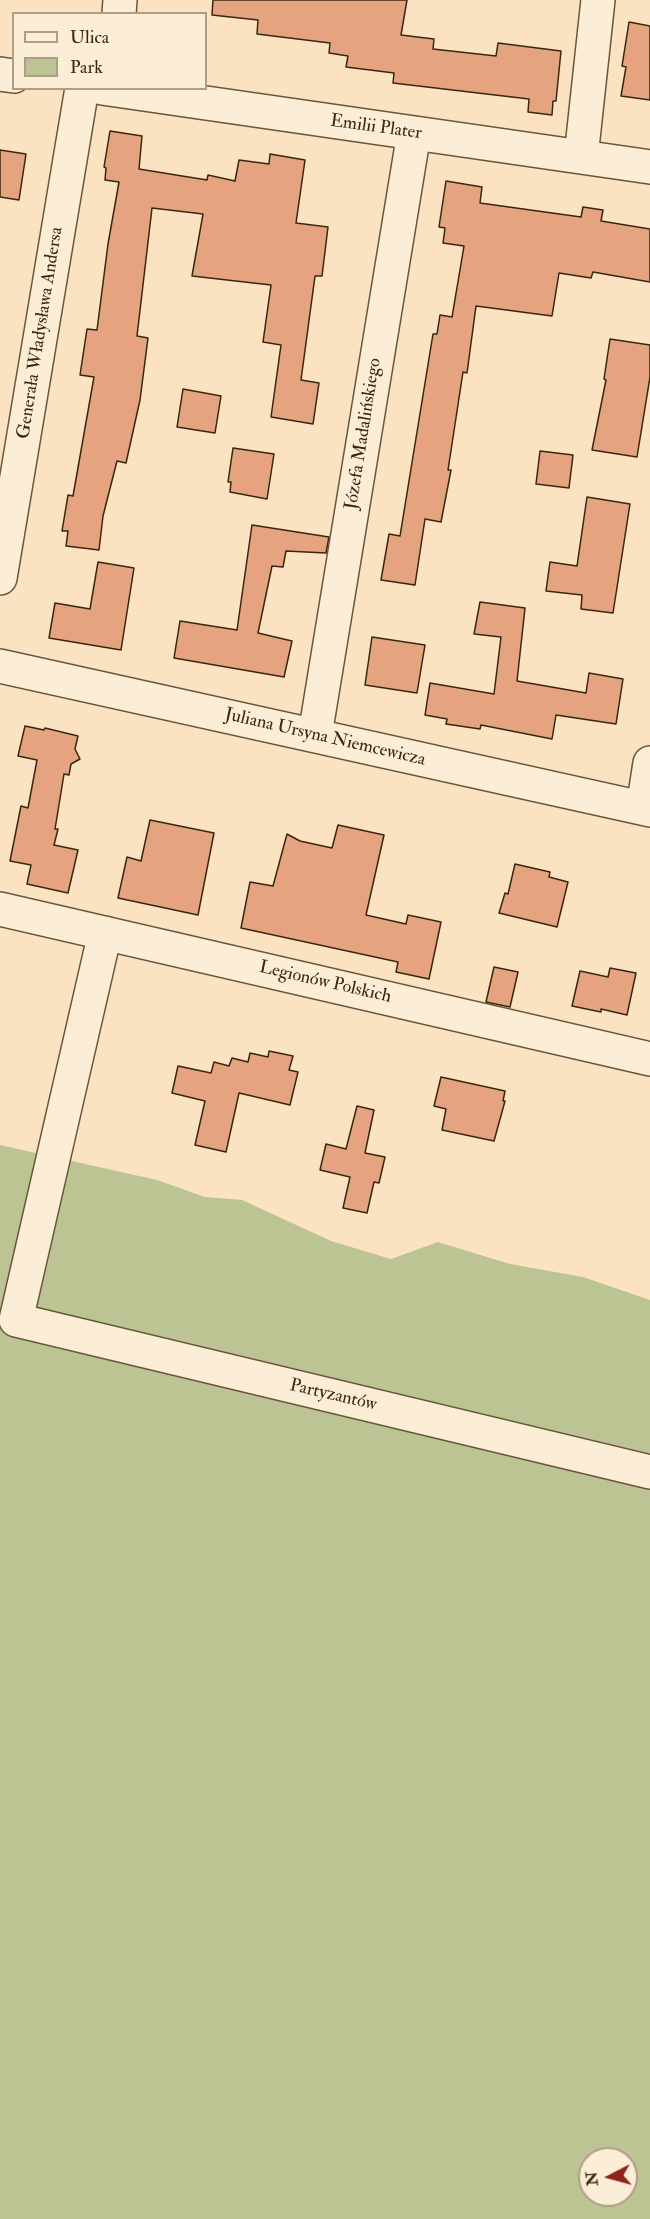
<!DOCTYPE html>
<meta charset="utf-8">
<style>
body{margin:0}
#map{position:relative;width:650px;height:2219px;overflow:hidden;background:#fbe3c1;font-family:"IM FELL Double Pica",serif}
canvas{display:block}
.legend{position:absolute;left:12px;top:12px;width:195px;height:78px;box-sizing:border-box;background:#fcedd7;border:2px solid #ae9e87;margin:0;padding:8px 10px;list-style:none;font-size:18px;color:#382710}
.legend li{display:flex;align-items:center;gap:12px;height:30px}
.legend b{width:30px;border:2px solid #ae9e87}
.north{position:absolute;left:578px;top:2147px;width:60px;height:60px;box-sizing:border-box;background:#fcedd7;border:2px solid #ae9e87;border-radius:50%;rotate:264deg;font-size:16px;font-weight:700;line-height:24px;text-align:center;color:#382710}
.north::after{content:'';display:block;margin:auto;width:21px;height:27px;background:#8f2418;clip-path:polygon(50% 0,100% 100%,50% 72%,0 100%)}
</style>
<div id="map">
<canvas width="650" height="2219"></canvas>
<ul class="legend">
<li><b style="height:8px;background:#fcedd7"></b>Ulica</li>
<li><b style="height:16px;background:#bdc494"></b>Park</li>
</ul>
<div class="north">N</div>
</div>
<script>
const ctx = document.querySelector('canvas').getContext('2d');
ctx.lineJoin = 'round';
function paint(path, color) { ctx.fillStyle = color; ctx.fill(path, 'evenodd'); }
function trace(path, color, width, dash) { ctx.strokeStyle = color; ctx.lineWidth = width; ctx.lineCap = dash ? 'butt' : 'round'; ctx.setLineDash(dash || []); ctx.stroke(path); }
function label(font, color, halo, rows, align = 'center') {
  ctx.font = font + ' "IM FELL Double Pica",serif'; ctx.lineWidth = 4.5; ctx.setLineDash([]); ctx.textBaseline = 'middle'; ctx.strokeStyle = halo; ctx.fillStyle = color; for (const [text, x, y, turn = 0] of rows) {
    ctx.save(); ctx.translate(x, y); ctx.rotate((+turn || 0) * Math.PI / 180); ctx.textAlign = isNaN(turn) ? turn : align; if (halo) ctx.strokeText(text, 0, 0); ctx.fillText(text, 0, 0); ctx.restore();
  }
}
paint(new Path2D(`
 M 0,1145 L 157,1180 L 205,1197 L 242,1200 L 331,1241 L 391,1259 L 438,1242 L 510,1264 L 583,1277 L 650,1300 L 650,2219 L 0,2219 ZM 590,2159 L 626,2159 L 626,2195 L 590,2195 Z`), '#bdc494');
const building = new Path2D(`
 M 213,0 L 407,0 L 401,35 L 434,39 L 433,49 L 496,56 L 498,43 L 561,51 L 556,101 L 553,101 L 552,115 L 528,112 L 529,99 L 393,83 L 394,73 L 346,67 L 348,56 L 329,53 L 330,43 L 257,34 L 258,20 L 212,15 Z
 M 629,22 L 650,26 L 650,100 L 621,96 L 626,67 L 622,66 Z
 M 110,131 L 142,136 L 139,169 L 207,180 L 208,175 L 235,181 L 239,160 L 269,164 L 270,154 L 305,160 L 296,223 L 328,227 L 322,276 L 315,276 L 301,380 L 319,383 L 313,424 L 271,417 L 281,345 L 263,342 L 271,285 L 192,276 L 203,214 L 152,208 L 137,336 L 148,338 L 140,400 L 126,463 L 117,461 L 103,516 L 99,550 L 66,546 L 68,531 L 62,531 L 68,495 L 73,496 L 94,377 L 80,375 L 87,329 L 97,330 L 108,244 L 119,182 L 105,180 L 106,168 L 104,167 Z
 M 0,150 L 26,154 L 19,200 L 0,197 Z
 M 446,181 L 482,187 L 480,203 L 581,217 L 583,207 L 603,210 L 601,221 L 650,229 L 650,282 L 593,272 L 591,278 L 559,273 L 552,316 L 476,306 L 467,373 L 463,372 L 448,470 L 451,470 L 441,522 L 425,519 L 415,585 L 381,580 L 389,534 L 400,536 L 433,334 L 437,334 L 440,315 L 452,317 L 464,246 L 443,243 L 445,228 L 439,227 Z
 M 610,339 L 650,345 L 650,377 L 637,457 L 592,450 L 606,380 L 604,379 Z
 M 183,389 L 221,396 L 215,433 L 177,427 Z
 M 233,448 L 274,454 L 267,499 L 230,492 L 231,482 L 228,482 Z
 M 540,451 L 573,455 L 569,488 L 536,484 Z
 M 587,497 L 630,504 L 613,613 L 581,609 L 582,595 L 546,591 L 550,562 L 577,566 Z
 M 252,525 L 329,537 L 326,553 L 286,551 L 283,567 L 272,566 L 258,633 L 292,641 L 284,677 L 174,658 L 180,621 L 237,630 Z
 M 98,562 L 134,568 L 121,650 L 49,638 L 55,603 L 90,609 Z
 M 480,602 L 525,608 L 517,681 L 586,693 L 589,673 L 623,679 L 616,724 L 556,715 L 552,739 L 481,725 L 480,729 L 446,724 L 447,719 L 425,715 L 430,683 L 494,694 L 501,637 L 474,634 Z
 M 372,637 L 425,645 L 417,693 L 365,685 Z
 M 25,726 L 44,730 L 45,728 L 78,736 L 75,749 L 80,759 L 71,764 L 69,775 L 64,774 L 55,829 L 58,829 L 54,845 L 78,850 L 68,893 L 27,884 L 31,865 L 10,861 L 21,806 L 28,808 L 37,760 L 18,756 Z
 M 150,820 L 214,833 L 198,915 L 118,898 L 127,857 L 141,861 Z
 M 338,825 L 384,835 L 366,915 L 406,924 L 408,915 L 441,922 L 429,979 L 396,972 L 398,962 L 241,928 L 250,882 L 273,886 L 287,834 L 300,841 L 332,848 Z
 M 515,864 L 550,872 L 549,877 L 568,882 L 557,927 L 499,913 L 505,893 L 508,894 Z
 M 494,967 L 518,972 L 510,1007 L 486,1002 Z
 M 610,968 L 636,973 L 627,1015 L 601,1009 L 601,1012 L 572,1006 L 580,971 L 608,977 Z
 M 269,1051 L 293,1056 L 289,1070 L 298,1072 L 290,1105 L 239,1093 L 226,1152 L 195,1145 L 205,1101 L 172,1093 L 178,1066 L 211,1073 L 214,1062 L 229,1066 L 232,1058 L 248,1062 L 250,1053 L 268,1057 Z
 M 441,1077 L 505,1091 L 503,1101 L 505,1101 L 494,1141 L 442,1130 L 446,1109 L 434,1106 Z
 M 357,1106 L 374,1110 L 365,1153 L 385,1157 L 379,1183 L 374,1182 L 367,1213 L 343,1208 L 350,1177 L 320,1170 L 326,1144 L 346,1149 Z`);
paint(building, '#e5a380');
trace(building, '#382710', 1.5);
const minor = new Path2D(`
 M 119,14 L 120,0
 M 0,74 L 14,76
 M 102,88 L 650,167
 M 581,157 L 598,0
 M 0,578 L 82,88
 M 0,666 L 650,810
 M 315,735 L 414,133
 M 643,808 L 650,763
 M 0,909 L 650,1059
 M 105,933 L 16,1320 L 650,1472`);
trace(minor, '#69563c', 36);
trace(minor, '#fcedd7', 33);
label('18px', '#382710', '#fcedd7', [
 ["Emilii Plater",376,128,8],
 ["Generała Władysława Andersa",41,333,-81],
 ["Józefa Madalińskiego",364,434,-81],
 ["Juliana Ursyna Niemcewicza",325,738,13],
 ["Legionów Polskich",325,983,13],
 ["Partyzantów",333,1396,13]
]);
</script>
